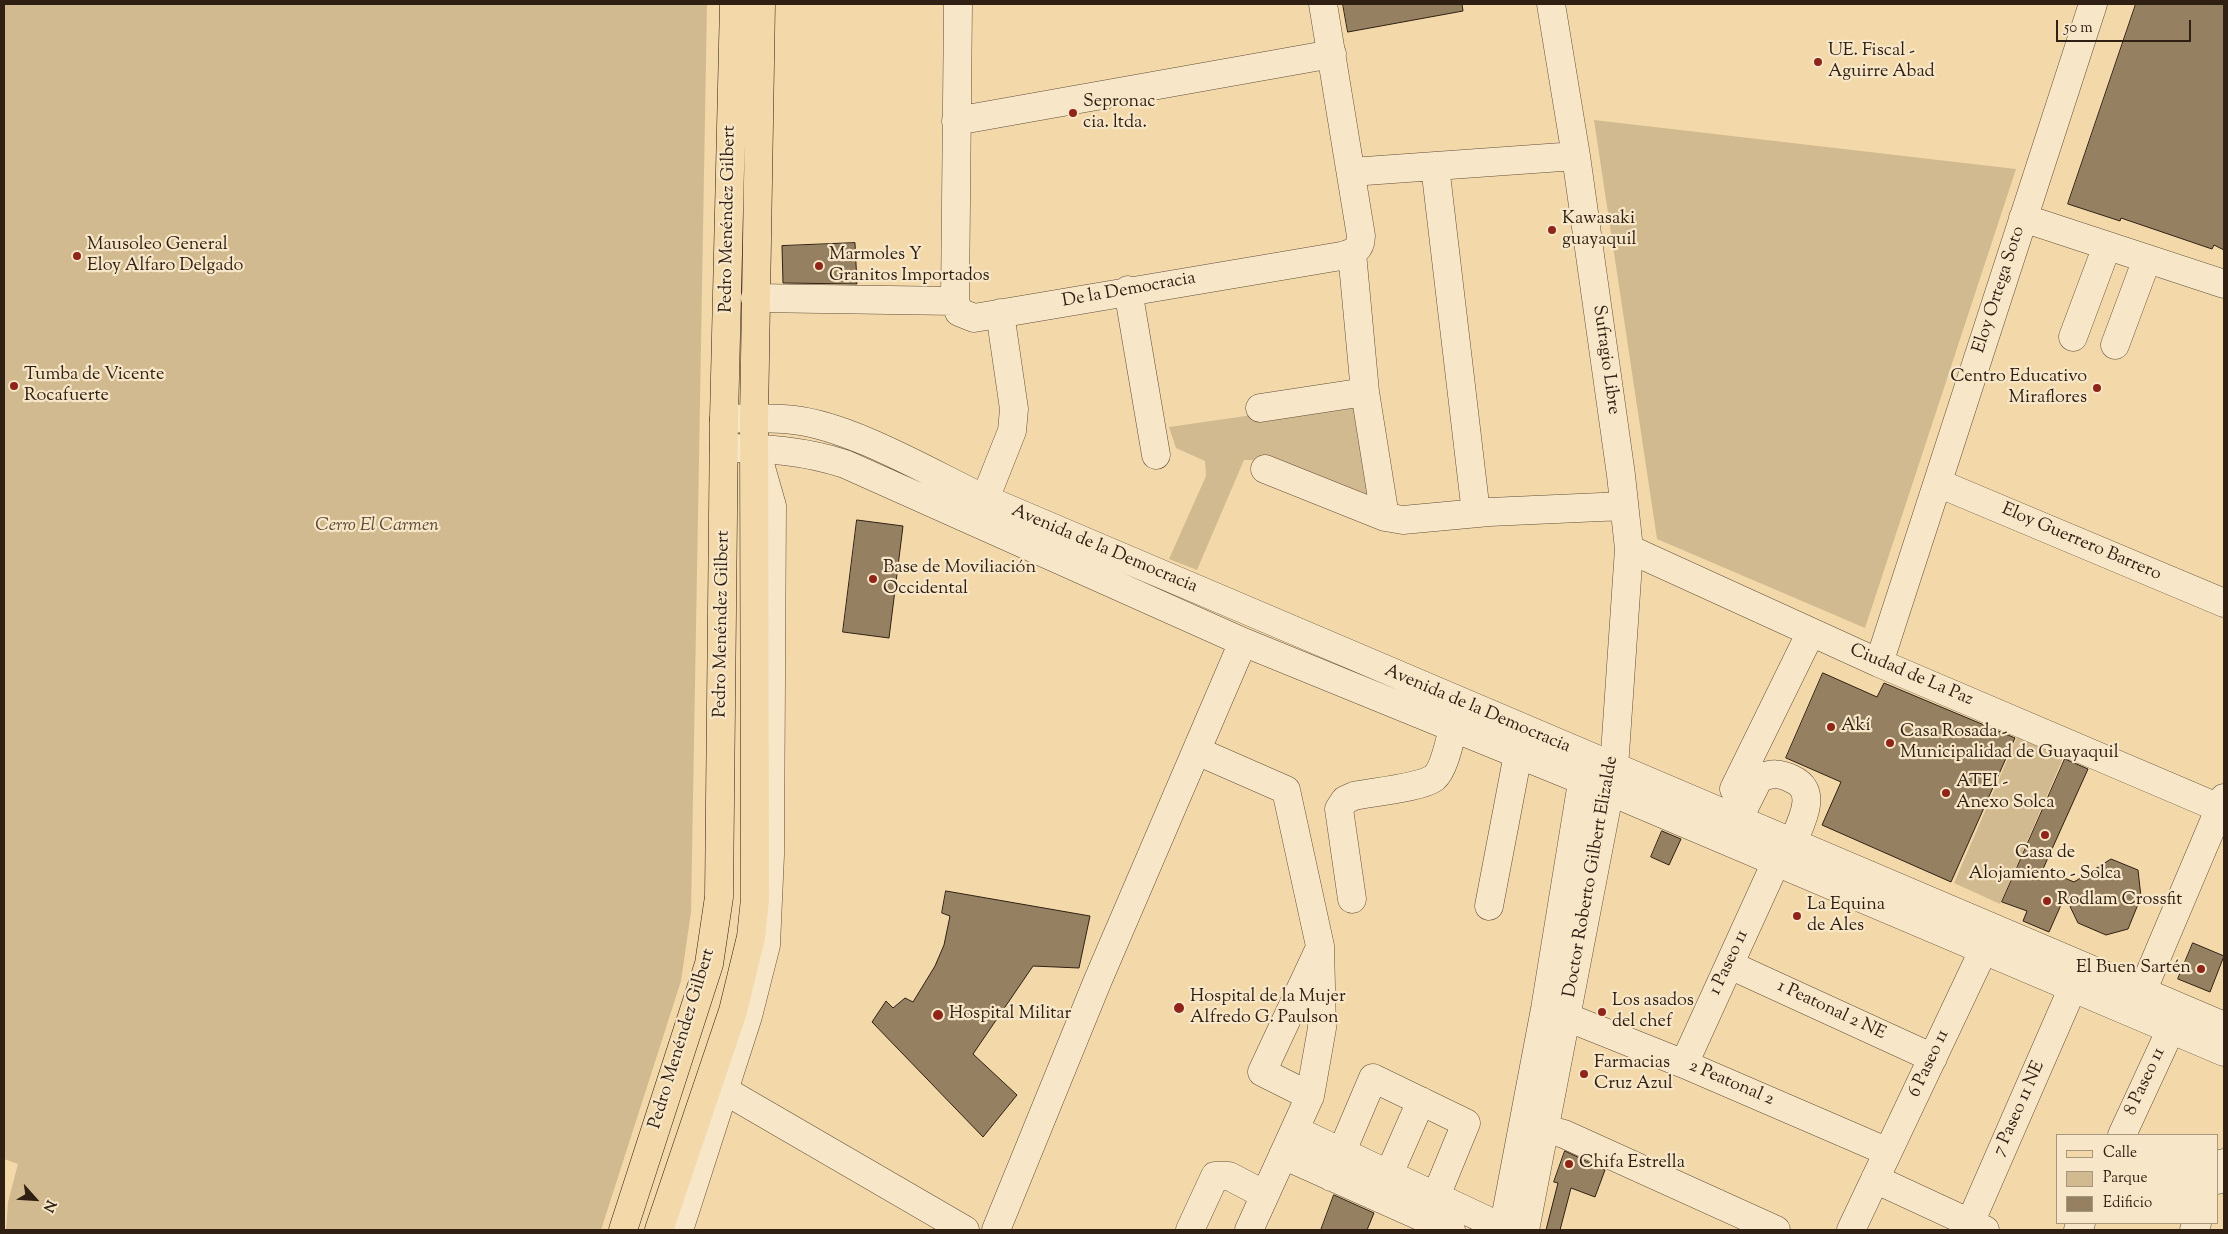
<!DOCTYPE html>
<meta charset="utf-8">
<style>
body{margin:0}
#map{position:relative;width:2228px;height:1234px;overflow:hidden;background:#f3d9a9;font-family:"Sorts Mill Goudy",serif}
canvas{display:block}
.frame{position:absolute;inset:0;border:5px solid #302014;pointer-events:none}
.legend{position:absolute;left:2056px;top:1134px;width:162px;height:90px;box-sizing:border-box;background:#f7e6c7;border:1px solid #a7977f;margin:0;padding:6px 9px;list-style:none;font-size:15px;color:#302014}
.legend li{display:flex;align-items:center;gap:10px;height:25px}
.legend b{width:25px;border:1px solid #a7977f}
.north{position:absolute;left:10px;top:1174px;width:50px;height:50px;-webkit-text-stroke:4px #f7e6c7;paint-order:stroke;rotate:116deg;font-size:14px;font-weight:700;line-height:20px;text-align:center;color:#302014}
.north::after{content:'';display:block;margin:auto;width:18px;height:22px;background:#302014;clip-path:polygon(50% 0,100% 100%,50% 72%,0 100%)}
.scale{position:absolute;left:2056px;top:20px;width:135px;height:22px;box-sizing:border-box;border:2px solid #302014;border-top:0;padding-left:6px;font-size:15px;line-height:18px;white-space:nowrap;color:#302014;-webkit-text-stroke:4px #f7e6c7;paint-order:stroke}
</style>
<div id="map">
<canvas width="2228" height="1234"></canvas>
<div class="frame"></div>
<ul class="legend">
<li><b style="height:6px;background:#f3d9a9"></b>Calle</li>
<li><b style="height:14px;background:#d2ba90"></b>Parque</li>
<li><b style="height:14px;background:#958061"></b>Edificio</li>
</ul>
<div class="north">N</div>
<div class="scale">50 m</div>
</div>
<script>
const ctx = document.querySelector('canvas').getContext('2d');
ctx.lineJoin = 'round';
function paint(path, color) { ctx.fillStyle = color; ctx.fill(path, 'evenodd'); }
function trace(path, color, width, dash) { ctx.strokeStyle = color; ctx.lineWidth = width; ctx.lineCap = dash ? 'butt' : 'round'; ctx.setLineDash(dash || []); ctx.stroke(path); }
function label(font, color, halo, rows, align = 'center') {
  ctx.font = font + ' "Sorts Mill Goudy",serif'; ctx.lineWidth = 4.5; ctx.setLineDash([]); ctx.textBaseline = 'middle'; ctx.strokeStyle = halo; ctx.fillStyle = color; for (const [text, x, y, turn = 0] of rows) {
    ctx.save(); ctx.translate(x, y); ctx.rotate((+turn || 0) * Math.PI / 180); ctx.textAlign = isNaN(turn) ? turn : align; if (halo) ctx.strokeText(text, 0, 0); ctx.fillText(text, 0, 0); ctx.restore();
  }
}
paint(new Path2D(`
 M 4,4 L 707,4 L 691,912 L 681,981 L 601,1230 L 6,1230 L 8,1202 L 18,1164 L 4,1159 Z
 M 1594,120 L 2016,169 L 1865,628 L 1657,539 Z
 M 1357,400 L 1374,509 L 1265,460 L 1244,460 L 1197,570 L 1169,559 L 1206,476 L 1205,461 L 1176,448 L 1169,427 Z
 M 2018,735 L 2064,756 L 2000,904 L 1954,883 Z`), '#d2ba90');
const building = new Path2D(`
 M 1343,4 L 1462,4 L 1463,11 L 1348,32 Z
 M 2136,4 L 2224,4 L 2224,250 L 2214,245 L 2212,249 L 2121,218 L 2120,221 L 2068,204 Z
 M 855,243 L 857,284 L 783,283 L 782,246 Z
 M 857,520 L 903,526 L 889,638 L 843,632 Z
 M 1823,673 L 1877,697 L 1884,683 L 2015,738 L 1951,882 L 1822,825 L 1841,782 L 1786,758 Z
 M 2065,759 L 2088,769 L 2043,869 L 2074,882 L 2111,859 L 2138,870 L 2141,897 L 2128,929 L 2106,935 L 2078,923 L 2065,896 L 2049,932 L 2023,921 L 2027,911 L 2002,902 Z
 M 1662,831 L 1681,839 L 1669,865 L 1651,857 Z
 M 946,891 L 1090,916 L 1079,968 L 1033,966 L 973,1054 L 1017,1095 L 983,1137 L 872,1022 L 886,1001 L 893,1008 L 905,998 L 913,1002 L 935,966 L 944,945 L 950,916 L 942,913 Z
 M 2193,943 L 2224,956 L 2210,992 L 2178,979 Z
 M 1565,1151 L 1605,1170 L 1595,1197 L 1571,1188 L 1560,1230 L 1546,1230 L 1558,1183 L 1554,1182 Z
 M 1334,1195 L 1374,1213 L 1367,1230 L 1321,1230 Z`);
paint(building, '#958061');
trace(building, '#302014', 1);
const minor = new Path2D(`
 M 958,4 L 955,301 L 959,312 L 974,318 L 1341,256 C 1353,253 1361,250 1361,236 L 1323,4
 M 956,121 L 1332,54
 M 1435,166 L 1476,513
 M 1351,172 L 1576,156
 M 2023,218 L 2224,284
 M 1352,253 L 1365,392 L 1385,517
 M 1128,290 L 1156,455
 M 755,298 L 955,301
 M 2073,337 L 2107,246
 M 2115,345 L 2147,259
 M 1260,408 L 1365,392
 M 724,419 C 747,418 771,417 794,420 C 853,427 930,473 985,499 L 2224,1026
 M 724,448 C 766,448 805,451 845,464 L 1243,642 L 1616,794 L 2224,1052
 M 1265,469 L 1385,517 L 1403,520 L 1489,512 L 1624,506
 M 1938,483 L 2224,603
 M 985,499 L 1012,431 L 1014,409 L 1000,313
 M 1629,549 L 1879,663 L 2224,810
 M 1879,663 L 2093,4
 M 1197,751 L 1286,790 L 1320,946 L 1322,1028 L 1310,1096 L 1249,1230
 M 1734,789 L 1811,632
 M 1744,808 L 1759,778 C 1772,773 1780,773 1792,779 C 1820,791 1800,824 1792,844
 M 1352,899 L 1339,809 L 1345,800 L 1354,796 C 1372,792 1420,788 1434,778 C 1444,770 1450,740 1453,728
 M 1489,906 L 1518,754
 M 1730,965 L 1933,1058
 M 2136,1006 L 2224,798
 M 1549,1010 L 1684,1064 L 1888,1152
 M 1684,1064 L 1776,862
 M 710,1082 L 965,1230
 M 1310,1096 L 1262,1072 L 1318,952
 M 1545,1129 L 1564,1134 L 1776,1230
 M 1295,1130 L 1503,1228
 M 2122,1135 L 2171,1029
 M 1283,1155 L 1451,1230
 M 1389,1174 L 1421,1101
 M 1331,1177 L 1373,1078 L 1466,1123 L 1436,1196 L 1424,1218
 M 1875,1179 L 1985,1230
 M 2217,1180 L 2224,1163
 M 679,1230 L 748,1016 L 766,945 L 770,855 L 772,506 L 758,457
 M 996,1230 L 1098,980 L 1243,642
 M 1190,1230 L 1215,1176 L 1229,1176 L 1265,1195
 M 1503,1230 L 1545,1009 L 1585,764
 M 1525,1230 L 1614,768 L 1629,549 L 1621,475 L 1576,156 L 1551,4
 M 1851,1230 L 1984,949
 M 1967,1230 L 2073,987
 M 2078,1230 L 2081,1223
 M 2194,1230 L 2197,1223`);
const major = new Path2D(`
 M 623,1230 L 709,964 L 719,897 L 724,419 L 734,4
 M 659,1230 L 733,1011 L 751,937 L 755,899 L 754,418 L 761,4`);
trace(minor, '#614e39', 29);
trace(major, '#302014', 29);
trace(minor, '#f7e6c7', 28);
trace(major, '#f3d9a9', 28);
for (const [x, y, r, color] of [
 [1818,62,5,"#8f2418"],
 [1073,113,5,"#8f2418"],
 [1552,230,5,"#8f2418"],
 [77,256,5,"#8f2418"],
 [819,266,5,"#8f2418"],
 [14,386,5,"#8f2418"],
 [2097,388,5,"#8f2418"],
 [873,579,5,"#8f2418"],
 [1831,727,5,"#8f2418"],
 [1890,743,5,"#8f2418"],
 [1946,793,5,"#8f2418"],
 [2045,835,5,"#8f2418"],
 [2047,901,5,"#8f2418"],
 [1797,916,5,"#8f2418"],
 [2201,969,5,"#8f2418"],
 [1179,1008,6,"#8f2418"],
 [1602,1012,5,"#8f2418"],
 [938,1015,6,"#8f2418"],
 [1584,1074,5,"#8f2418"],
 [1569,1164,5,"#8f2418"]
]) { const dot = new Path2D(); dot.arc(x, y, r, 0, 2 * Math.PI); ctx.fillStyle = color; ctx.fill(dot); trace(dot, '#f7e6c7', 2); }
label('18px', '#302014', '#f7e6c7', [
 ["UE. Fiscal -",1828,52],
 ["Aguirre Abad",1828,73],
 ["Sepronac",1083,103],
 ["cia. ltda.",1083,124],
 ["Kawasaki",1562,220],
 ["guayaquil",1562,241],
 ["Mausoleo General",87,246],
 ["Eloy Alfaro Delgado",87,267],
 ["Marmoles Y",829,256],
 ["Granitos Importados",829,277],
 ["Tumba de Vicente",24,376],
 ["Rocafuerte",24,397],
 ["Centro Educativo",2087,378,"right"],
 ["Miraflores",2087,399,"right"],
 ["Base de Moviliación",883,569],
 ["Occidental",883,590],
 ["Akí",1841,727],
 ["Casa Rosada -",1900,733],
 ["Municipalidad de Guayaquil",1900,754],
 ["ATEI -",1956,783],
 ["Anexo Solca",1956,804],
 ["Casa de",2045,854,"center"],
 ["Alojamiento - Solca",2045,875,"center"],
 ["Rodlam Crossfit",2057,901],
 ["La Equina",1807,906],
 ["de Ales",1807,927],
 ["El Buen Sartén",2191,969,"right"],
 ["Hospital de la Mujer",1190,998],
 ["Alfredo G. Paulson",1190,1019],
 ["Los asados",1612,1002],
 ["del chef",1612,1023],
 ["Hospital Militar",949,1015],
 ["Farmacias",1594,1064],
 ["Cruz Azul",1594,1085],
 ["Chifa Estrella",1579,1164]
], 'left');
label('18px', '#302014', '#f7e6c7', [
 ["Pedro Menéndez Gilbert",729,219,-89],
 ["Eloy Ortega Soto",2000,290,-72],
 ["De la Democracia",1129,291,-10],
 ["Sufragio Libre",1605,360,82],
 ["Eloy Guerrero Barrero",2081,543,23],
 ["Avenida de la Democracia",1104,550,23],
 ["Pedro Menéndez Gilbert",723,624,-89],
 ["Ciudad de La Paz",1911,676,23],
 ["Avenida de la Democracia",1477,710,23],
 ["Doctor Roberto Gilbert Elizalde",1592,877,-80],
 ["1 Paseo 11",1730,963,-65],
 ["1 Peatonal 2 NE",1831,1011,25],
 ["Pedro Menéndez Gilbert",683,1039,-73],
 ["6 Paseo 11",1930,1064,-65],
 ["8 Paseo 11",2146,1082,-65],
 ["2 Peatonal 2",1731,1084,23],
 ["7 Paseo 11 NE",2020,1109,-66]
]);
label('italic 18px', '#584633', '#f7e6c7', [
 ["Cerro El Carmen",377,527]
]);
</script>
